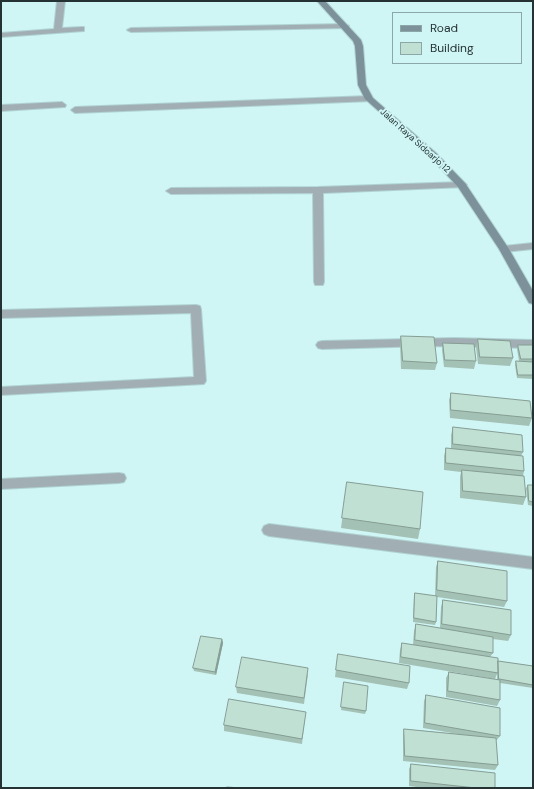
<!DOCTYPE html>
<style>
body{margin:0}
#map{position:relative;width:534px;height:789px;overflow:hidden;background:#cff5f5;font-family:"DM Sans",sans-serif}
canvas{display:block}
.frame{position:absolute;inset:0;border:2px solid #243233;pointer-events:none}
.legend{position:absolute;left:392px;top:12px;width:130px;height:52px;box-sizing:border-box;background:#cff5f5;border:1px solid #8ba7a7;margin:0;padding:5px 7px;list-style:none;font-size:12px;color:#243233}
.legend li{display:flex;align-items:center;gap:8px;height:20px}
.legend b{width:20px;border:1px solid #8ba7a7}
</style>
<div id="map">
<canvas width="534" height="789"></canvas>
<div class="frame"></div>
<ul class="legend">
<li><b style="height:5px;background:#7c9199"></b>Road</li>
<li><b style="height:11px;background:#bfe0d3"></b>Building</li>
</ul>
</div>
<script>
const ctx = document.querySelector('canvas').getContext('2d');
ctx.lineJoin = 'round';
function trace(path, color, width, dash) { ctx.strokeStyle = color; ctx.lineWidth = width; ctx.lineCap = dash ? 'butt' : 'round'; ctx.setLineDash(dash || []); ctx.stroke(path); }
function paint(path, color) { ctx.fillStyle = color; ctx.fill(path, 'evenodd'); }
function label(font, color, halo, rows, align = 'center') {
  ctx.font = font + ' "DM Sans",sans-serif'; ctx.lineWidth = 4; ctx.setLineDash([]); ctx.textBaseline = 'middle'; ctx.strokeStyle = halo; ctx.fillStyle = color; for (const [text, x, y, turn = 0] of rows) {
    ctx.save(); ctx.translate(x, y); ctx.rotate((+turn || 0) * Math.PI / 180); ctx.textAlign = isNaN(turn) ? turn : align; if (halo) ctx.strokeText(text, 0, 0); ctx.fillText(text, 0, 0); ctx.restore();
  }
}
const minor = new Path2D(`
 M 57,1 L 65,1 L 62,28 L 81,27 L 84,27 L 84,31 L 1,37 L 1,33 L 54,29 Z
 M 345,24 L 349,26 L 348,28 L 131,32 L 127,30 L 131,28 Z
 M 369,96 L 373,99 L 372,101 L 75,113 L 71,110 L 75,107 Z
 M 62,102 L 66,105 L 65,107 L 1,111 L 1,105 Z
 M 462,182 L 465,183 L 467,185 L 465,187 L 323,193 L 324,282 L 323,285 L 315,285 L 314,282 L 313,193 L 171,194 L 166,191 L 171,188 L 318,187 Z
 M 533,243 L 533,249 L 504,252 L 499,249 L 504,246 Z
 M 196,305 L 200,306 L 201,309 L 206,381 L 204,384 L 1,395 L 1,387 L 194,377 L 191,313 L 1,318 L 1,310 Z
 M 454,338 L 533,340 L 533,348 L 428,346 L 322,349 L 318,348 L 316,345 L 318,342 L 322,341 Z
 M 119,473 L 124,474 L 126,478 L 124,482 L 119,483 L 1,489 L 1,479 Z
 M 269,524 L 533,557 L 533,569 L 269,536 L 264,534 L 262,530 L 264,526 Z`);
const secondary = new Path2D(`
 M 317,1 L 325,1 L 361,40 L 363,46 L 366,85 L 373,98 L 436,153 L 465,183 L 509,249 L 533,291 L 533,304 L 529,303 L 499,249 L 458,187 L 430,157 L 365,99 L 358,85 L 355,46 L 353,41 Z`);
trace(minor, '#b0d2d2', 2);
trace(secondary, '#b0d2d2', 2);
paint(minor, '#a1afb4');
paint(secondary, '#7c9199');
paint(new Path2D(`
 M 401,336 L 437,363 L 435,370 L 401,369 L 400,343 Z
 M 478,339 L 513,358 L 510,366 L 478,364 L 476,347 Z
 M 443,343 L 476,361 L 474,369 L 444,367 L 442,350 Z
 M 518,345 L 533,345 L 533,379 L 517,378 L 515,365 L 516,361 L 519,361 L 517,349 Z
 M 451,393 L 532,418 L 529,426 L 450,418 L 449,400 Z
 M 453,427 L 523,452 L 521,456 L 524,471 L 523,476 L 526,497 L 523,505 L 460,498 L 460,477 L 461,472 L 444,470 L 444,456 L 446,448 L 451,449 L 451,435 Z
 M 347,482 L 420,529 L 418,539 L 341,528 Z
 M 528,485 L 533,485 L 533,506 L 528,505 L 526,488 Z
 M 438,561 L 507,601 L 504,607 L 437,597 L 436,622 L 435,625 L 413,622 L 414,596 L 415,593 L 435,596 L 436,567 Z
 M 443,600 L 511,635 L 508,641 L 493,639 L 493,653 L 490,657 L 498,662 L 498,661 L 533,666 L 533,688 L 500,683 L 500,700 L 497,706 L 446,697 L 446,678 L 449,672 L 497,680 L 497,674 L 495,679 L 399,663 L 400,650 L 402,643 L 413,645 L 414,631 L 416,624 L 440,628 L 441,607 Z
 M 222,639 L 223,643 L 216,675 L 194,671 L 193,668 Z
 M 338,654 L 409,683 L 407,689 L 335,677 Z
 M 308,674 L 304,704 L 237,693 L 236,687 Z
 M 344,682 L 366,711 L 365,714 L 341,710 Z
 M 426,695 L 500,736 L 496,741 L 498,765 L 495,770 L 403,761 L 403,735 L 404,729 L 458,734 L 423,728 L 424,701 Z
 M 305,718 L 302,744 L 224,731 L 224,725 Z
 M 411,764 L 495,788 L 425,788 L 409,786 L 409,769 Z`), '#a4c1b5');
paint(new Path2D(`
 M 222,639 L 223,643 L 216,675 L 215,672 Z`), '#869d94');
const building = new Path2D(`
 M 401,336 L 434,337 L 437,363 L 403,361 Z
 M 478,339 L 510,341 L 513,358 L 480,357 Z
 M 443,343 L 474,344 L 476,361 L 445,360 Z
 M 518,345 L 533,345 L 533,359 L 521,359 Z
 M 516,361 L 533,362 L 533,375 L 518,375 Z
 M 451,393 L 530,401 L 532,418 L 451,410 Z
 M 453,427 L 522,435 L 523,452 L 453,444 Z
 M 446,448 L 523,456 L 524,471 L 446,463 Z
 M 462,470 L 524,476 L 526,497 L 463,491 Z
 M 347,482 L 423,492 L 420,529 L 342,518 Z
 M 528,485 L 533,485 L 533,502 L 529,501 Z
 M 438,561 L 507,571 L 507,601 L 437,590 Z
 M 415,593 L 437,596 L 436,622 L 414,618 Z
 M 443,600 L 511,610 L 511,635 L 442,624 Z
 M 416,624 L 493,637 L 493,653 L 415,640 Z
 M 201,636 L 222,639 L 215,672 L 193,668 Z
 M 402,643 L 498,658 L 498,673 L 401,657 Z
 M 338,654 L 410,666 L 409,683 L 336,670 Z
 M 242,657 L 308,668 L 304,698 L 236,687 Z
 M 498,661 L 533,666 L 533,685 L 499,679 Z
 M 449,672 L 500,680 L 500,700 L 448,691 Z
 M 344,682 L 368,686 L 366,711 L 341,707 Z
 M 426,695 L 500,708 L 500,736 L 425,723 Z
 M 229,699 L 306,712 L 302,739 L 224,725 Z
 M 404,729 L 496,738 L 498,765 L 405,756 Z
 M 411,764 L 495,773 L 495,788 L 476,788 L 411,781 Z
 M 227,787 L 240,788 L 227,788 Z`);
paint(building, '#bfe0d3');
trace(building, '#869d94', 1);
label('9px', '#243233', '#cff5f5', [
 ["Jalan Raya Sidoarjo 12",415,141,42]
]);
</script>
